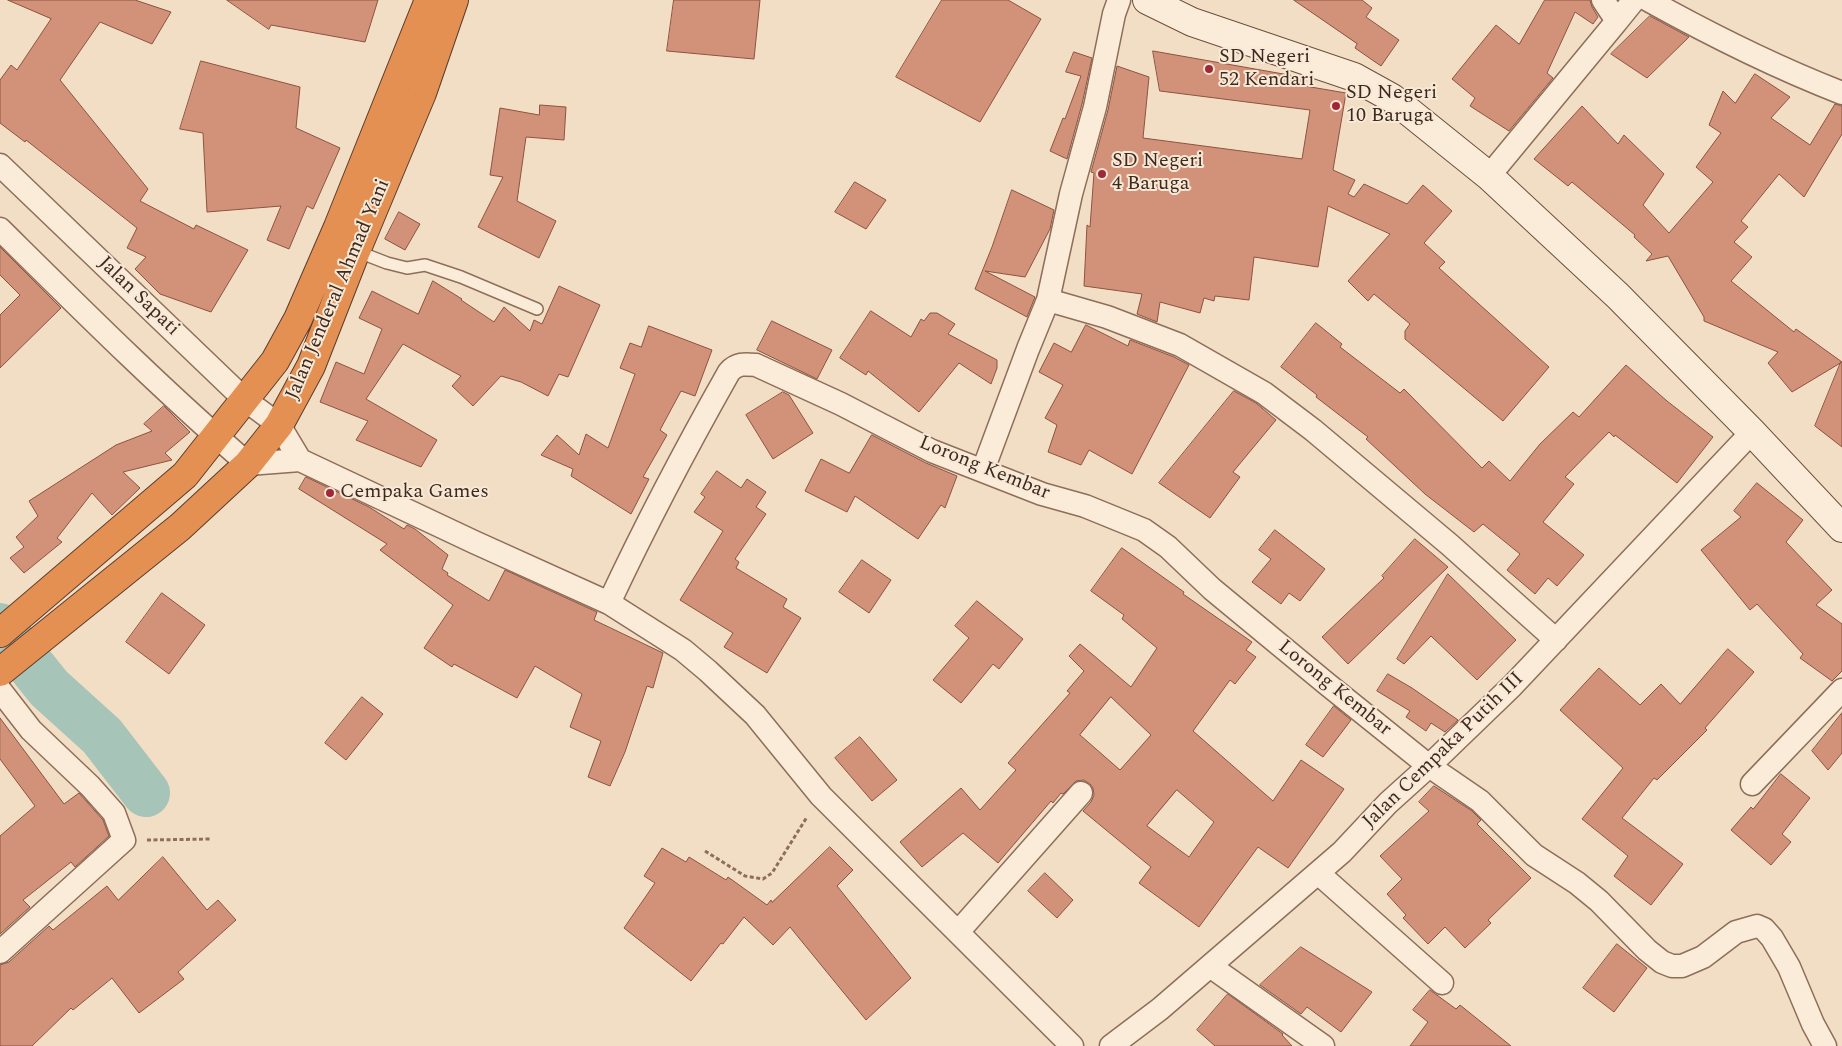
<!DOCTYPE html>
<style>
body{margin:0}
canvas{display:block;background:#f1dec5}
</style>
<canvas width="1842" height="1046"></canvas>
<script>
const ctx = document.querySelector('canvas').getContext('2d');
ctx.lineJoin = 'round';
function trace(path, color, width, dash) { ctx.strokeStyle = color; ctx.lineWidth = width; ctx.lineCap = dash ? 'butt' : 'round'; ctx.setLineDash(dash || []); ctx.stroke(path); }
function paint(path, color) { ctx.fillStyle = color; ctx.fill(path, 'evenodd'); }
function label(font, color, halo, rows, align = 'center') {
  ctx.font = font + ' Spectral,serif'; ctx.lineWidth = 4; ctx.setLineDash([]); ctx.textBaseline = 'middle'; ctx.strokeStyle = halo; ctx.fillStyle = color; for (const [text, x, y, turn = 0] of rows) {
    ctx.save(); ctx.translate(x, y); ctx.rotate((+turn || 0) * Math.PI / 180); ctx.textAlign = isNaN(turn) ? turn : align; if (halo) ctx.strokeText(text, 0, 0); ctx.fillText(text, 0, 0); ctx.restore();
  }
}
trace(new Path2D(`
 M 0,627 L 49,688 L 102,736 L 146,793`), '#a7c4b8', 48);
const building = new Path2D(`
 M 8,0 L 135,0 L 171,12 L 152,44 L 100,22 L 60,80 L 148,189 L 140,201 L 194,229 L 196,225 L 248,250 L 211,312 L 160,294 L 135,269 L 146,257 L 127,248 L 137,228 L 26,140 L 25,142 L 0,123 L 0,80 L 11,65 L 17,70 L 51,19 Z
 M 227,0 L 378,0 L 365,42 L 271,25 L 269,29 Z
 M 674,0 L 760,0 L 754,59 L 667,51 Z
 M 942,0 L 1008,0 L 1041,19 L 980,122 L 896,77 Z
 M 1294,0 L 1362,0 L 1372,8 L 1366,17 L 1399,40 L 1381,66 L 1355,48 L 1357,44 Z
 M 1545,0 L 1590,0 L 1592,7 L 1598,17 L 1593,24 L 1575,12 L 1547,73 L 1553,78 L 1509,131 L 1470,106 L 1475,98 L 1452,79 L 1496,25 L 1519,44 Z
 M 1650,16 L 1689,37 L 1647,78 L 1611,54 Z
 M 1153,51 L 1306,78 L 1305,86 L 1346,93 L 1333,170 L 1355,180 L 1348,194 L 1354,197 L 1364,184 L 1407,204 L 1423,185 L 1452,211 L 1424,243 L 1445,262 L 1439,268 L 1549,367 L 1503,421 L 1405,339 L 1405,331 L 1410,324 L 1374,294 L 1368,301 L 1348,281 L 1390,234 L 1328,206 L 1318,267 L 1254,257 L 1249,300 L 1215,296 L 1214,301 L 1204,298 L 1200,313 L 1160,302 L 1157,322 L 1137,314 L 1142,294 L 1084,286 L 1087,225 L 1090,227 L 1094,173 L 1091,172 L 1108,110 L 1117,66 L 1149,77 L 1143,138 L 1302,159 L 1310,110 L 1160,91 Z
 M 1074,52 L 1092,58 L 1082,104 L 1067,159 L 1050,151 L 1063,118 L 1065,119 L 1081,76 L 1066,72 Z
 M 201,61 L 300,87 L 296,128 L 340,148 L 313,209 L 307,206 L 289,249 L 267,240 L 281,206 L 207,212 L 203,133 L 180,129 Z
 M 1755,74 L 1790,97 L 1771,118 L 1810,145 L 1835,104 L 1842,106 L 1842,134 L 1804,197 L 1779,174 L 1741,221 L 1748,227 L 1734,242 L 1752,257 L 1731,281 L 1794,332 L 1796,329 L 1842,362 L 1792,392 L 1768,363 L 1778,352 L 1704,321 L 1704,317 L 1668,256 L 1646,261 L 1652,254 L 1634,237 L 1635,235 L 1572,182 L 1568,186 L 1534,159 L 1582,106 L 1618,144 L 1624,135 L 1664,174 L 1643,205 L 1669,233 L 1713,182 L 1696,167 L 1721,133 L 1709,125 L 1723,91 L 1735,103 Z
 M 540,105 L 566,107 L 564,140 L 526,137 L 517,201 L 556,221 L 539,258 L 478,227 L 503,177 L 490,175 L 500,108 L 539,115 Z
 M 855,182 L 886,200 L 866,229 L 835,212 Z
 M 1012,190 L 1054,210 L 1050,229 L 1025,277 L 985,271 L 1035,297 L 1027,317 L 975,289 L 992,247 Z
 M 399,212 L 420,224 L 405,250 L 385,239 Z
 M 0,247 L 61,308 L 0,368 L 0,315 L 20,295 L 0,275 Z
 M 433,281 L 462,299 L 461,300 L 494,322 L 504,307 L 530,331 L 534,320 L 542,324 L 559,286 L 600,305 L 568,377 L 559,374 L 548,396 L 521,382 L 501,376 L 473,406 L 452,386 L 461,376 L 403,344 L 366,399 L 437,440 L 421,467 L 356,440 L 368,421 L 320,402 L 336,362 L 364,374 L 382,329 L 359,318 L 372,291 L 418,314 Z
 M 871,311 L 911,337 L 921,319 L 924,321 L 930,313 L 937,313 L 955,324 L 948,334 L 997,360 L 997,368 L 991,384 L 959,363 L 919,412 L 868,371 L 866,375 L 840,358 Z
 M 772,321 L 832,350 L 817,379 L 757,350 Z
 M 1316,323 L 1342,344 L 1340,347 L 1400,393 L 1404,389 L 1482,468 L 1489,461 L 1510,481 L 1540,444 L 1573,412 L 1579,417 L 1626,365 L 1667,401 L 1713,437 L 1677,483 L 1615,435 L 1614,437 L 1609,432 L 1565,477 L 1574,484 L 1543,522 L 1584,555 L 1557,586 L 1548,578 L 1535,594 L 1507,570 L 1520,554 L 1483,524 L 1474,532 L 1425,494 L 1366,439 L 1368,437 L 1316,397 L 1317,395 L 1281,367 Z
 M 1086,325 L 1128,346 L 1130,340 L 1174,357 L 1189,365 L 1132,474 L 1089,450 L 1081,465 L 1048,452 L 1057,425 L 1045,418 L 1063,385 L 1039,372 L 1054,343 L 1071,352 Z
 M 649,326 L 712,350 L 695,396 L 681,391 L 660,430 L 667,435 L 643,477 L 649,479 L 631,514 L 571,476 L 573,469 L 541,455 L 557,435 L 579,455 L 586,434 L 608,448 L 635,374 L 620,368 L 630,343 L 641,347 Z
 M 1841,362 L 1842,362 L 1842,447 L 1815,426 Z
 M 1234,391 L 1256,403 L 1276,420 L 1233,472 L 1240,477 L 1210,518 L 1159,483 Z
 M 783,392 L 789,395 L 813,433 L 773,459 L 746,415 Z
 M 164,406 L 190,432 L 165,453 L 172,460 L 123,472 L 140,488 L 112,515 L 92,493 L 57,538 L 62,542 L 24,573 L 10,558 L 24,547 L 16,537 L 38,516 L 29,501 L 116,445 L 152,431 L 144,424 Z
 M 872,435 L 926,463 L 957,476 L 945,508 L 941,505 L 918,539 L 855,496 L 847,512 L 805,491 L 821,459 L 849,473 Z
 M 717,471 L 741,488 L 747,479 L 766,492 L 756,507 L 766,514 L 735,559 L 739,562 L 736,568 L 787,599 L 783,607 L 801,618 L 767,673 L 724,647 L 733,633 L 680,600 L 723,531 L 694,512 L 705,497 L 701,494 Z
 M 306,477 L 369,507 L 404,529 L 407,525 L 415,529 L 448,555 L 442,569 L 448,573 L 447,575 L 489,601 L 505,570 L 597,612 L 594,620 L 663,653 L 653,688 L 647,686 L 625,752 L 610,786 L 588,777 L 601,741 L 570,727 L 582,694 L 535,666 L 517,698 L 454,664 L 452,667 L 424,648 L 453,605 L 380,550 L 387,544 L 299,489 Z
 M 1757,483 L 1803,520 L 1786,542 L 1832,590 L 1816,605 L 1842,624 L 1842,671 L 1832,681 L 1800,658 L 1803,654 L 1757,604 L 1750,610 L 1701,550 L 1741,517 L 1734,511 Z
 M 1275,530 L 1325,569 L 1300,601 L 1289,593 L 1281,604 L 1252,582 L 1271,559 L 1259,550 Z
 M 1415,539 L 1448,567 L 1348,664 L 1322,637 L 1384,578 L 1382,576 Z
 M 1122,548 L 1184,592 L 1183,594 L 1252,642 L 1246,650 L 1256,657 L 1235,684 L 1230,680 L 1193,731 L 1273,801 L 1301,760 L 1344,789 L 1288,868 L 1258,847 L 1199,927 L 1139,883 L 1151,867 L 1083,811 L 1091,802 L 1094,795 L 1093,788 L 1090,784 L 1084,780 L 1076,781 L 1063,794 L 1061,793 L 1053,803 L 1051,801 L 998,863 L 963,833 L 922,867 L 900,842 L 961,788 L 980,810 L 1016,770 L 1008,763 L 1070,693 L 1067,691 L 1084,671 L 1069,656 L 1080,644 L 1131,687 L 1157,648 L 1122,619 L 1124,615 L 1091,591 ZM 1111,697 L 1151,735 L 1120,770 L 1080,735 ZM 1177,790 L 1214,822 L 1189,857 L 1147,826 Z
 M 862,560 L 891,580 L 869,613 L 839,592 Z
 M 1448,574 L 1516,640 L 1477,680 L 1431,636 L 1404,664 L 1397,659 Z
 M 162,593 L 205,625 L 169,674 L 126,642 Z
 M 977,601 L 1023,639 L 999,669 L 993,664 L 961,703 L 933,680 L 969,638 L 955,626 Z
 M 1728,649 L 1754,672 L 1705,728 L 1707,730 L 1657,780 L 1654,778 L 1622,818 L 1683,864 L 1651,905 L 1614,876 L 1628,856 L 1582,819 L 1623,768 L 1560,710 L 1599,668 L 1640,705 L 1661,684 L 1680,704 Z
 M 1388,674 L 1412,688 L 1458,720 L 1445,732 L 1431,723 L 1426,731 L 1406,717 L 1410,711 L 1377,691 Z
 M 362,697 L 383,714 L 346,760 L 325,743 Z
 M 1334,706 L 1351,720 L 1323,757 L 1306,745 Z
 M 1842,713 L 1842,753 L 1828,770 L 1812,751 Z
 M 0,718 L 64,804 L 79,793 L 103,820 L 109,836 L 75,867 L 71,862 L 23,900 L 30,907 L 0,934 L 0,836 L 35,806 L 0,759 Z
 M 860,737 L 897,780 L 872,801 L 835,758 Z
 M 1781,774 L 1810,798 L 1782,834 L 1791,842 L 1771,865 L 1731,830 L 1751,807 L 1753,809 Z
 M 1434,786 L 1472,811 L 1481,820 L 1477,824 L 1531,878 L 1488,920 L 1491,923 L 1465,948 L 1445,927 L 1428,944 L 1403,918 L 1406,915 L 1387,894 L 1402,879 L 1380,856 L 1429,811 L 1419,802 Z
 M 830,847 L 853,870 L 837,886 L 911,978 L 866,1020 L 790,927 L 773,945 L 744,917 L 723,944 L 721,943 L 691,981 L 624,928 L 655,883 L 644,876 L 662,848 L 686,862 L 689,857 L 726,880 L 728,877 L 767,905 L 771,900 L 772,902 Z
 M 163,857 L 207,910 L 218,900 L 236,920 L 178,972 L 184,979 L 139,1013 L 112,978 L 73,1010 L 71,1008 L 32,1046 L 0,1046 L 0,965 L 9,962 L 49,926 L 53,930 L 107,886 L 118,900 Z
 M 1045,873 L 1073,900 L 1057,918 L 1028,891 Z
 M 1617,944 L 1647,968 L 1614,1012 L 1583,988 Z
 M 1301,947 L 1372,992 L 1341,1032 L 1307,1007 L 1301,1014 L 1260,985 Z
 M 1430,990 L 1456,1009 L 1460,1005 L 1511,1046 L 1410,1046 L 1428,1022 L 1413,1010 Z
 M 1228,994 L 1283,1034 L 1282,1035 L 1292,1046 L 1215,1046 L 1197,1030 Z`);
paint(building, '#d19279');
trace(building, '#8e533e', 1);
const lane = new Path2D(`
 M 356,251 L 387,263 L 407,268 L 425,265 L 461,277 L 537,309`);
const street = new Path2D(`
 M 1603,0 L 1617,21 L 1634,0
 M 1648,0 C 1711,35 1775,67 1842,93
 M 0,165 L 244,399 L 279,425 L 300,460
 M 1489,176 L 1617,21
 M 0,229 C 81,309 162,390 248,464 L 300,460 L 474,542 L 609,603 L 683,650 L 708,671 L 755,715 L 821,796 L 1072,1046
 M 1048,300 L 1107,317 L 1180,345 L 1264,393 L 1313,430 L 1450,545 L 1556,640
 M 983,470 L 1028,349 L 1048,300 L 1071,194 L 1095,107 L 1114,14 L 1119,0
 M 609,603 C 646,524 686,448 729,372 C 737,363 745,364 756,365 L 841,404 L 932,451 L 1042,494 L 1085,506 L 1144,530 L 1168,547 L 1212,589 L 1327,684 L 1429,766 L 1480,801 L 1534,855 L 1577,883 L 1599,901 L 1647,950 L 1662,962 L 1672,966 L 1682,966 L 1703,957 L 1736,932 L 1757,926 L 1764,929 L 1772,938 L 1789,967 L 1813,1024 L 1825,1046
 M 0,690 L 31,730 L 90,786 L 114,813 L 124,840 L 0,952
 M 1752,784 L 1842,690
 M 1318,873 L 1442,983
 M 958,932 L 1081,793
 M 1210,966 L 1323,1046
 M 1111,1046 L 1160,1009 L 1342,852 L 1388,803 L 1429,766 L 1512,686 L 1752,432`);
const secondary = new Path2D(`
 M 1147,0 L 1192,22 L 1354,77 L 1392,98 L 1489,176 L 1618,296 L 1752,432 L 1842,528`);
const highway = new Path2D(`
 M 0,633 L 185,475 L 275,361 L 298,319 L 338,227 L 429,0
 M 0,672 L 180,527 L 248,464 L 279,425 L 311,366 L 356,251 L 422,93 L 454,0`);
trace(lane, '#8e6e5a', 14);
trace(street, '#8e6e5a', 25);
trace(secondary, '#6f4f3d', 30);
trace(highway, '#5b3d2e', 30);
trace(new Path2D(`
 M 147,840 L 211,839
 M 705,851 L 745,876 L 763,879 L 772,873 L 807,817`), '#8e6e5a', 3, [4, 2.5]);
trace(lane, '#fbecda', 11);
trace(street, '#fbecda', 22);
trace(secondary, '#fbecda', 28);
trace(highway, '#e49052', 28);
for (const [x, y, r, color] of [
 [1209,69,5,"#a02638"],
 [1336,106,5,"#a02638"],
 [1102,174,5,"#a02638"],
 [330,493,5,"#a02638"]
]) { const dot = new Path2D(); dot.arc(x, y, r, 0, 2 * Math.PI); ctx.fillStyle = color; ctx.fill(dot); trace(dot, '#f8e9d6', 2); }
label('20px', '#3d291f', '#f8e9d6', [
 ["SD Negeri",1219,58],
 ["52 Kendari",1219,81],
 ["SD Negeri",1346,94],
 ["10 Baruga",1346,117],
 ["SD Negeri",1112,162],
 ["4 Baruga",1112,185],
 ["Cempaka Games",340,493]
], 'left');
label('20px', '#3d291f', '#f8e9d6', [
 ["Jalan Jenderal Ahmad Yani",339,290,-67],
 ["Jalan Sapati",138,297,44],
 ["Lorong Kembar",984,469,22],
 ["Lorong Kembar",1334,689,39],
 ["Jalan Cempaka Putih III",1444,751,-44]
]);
</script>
